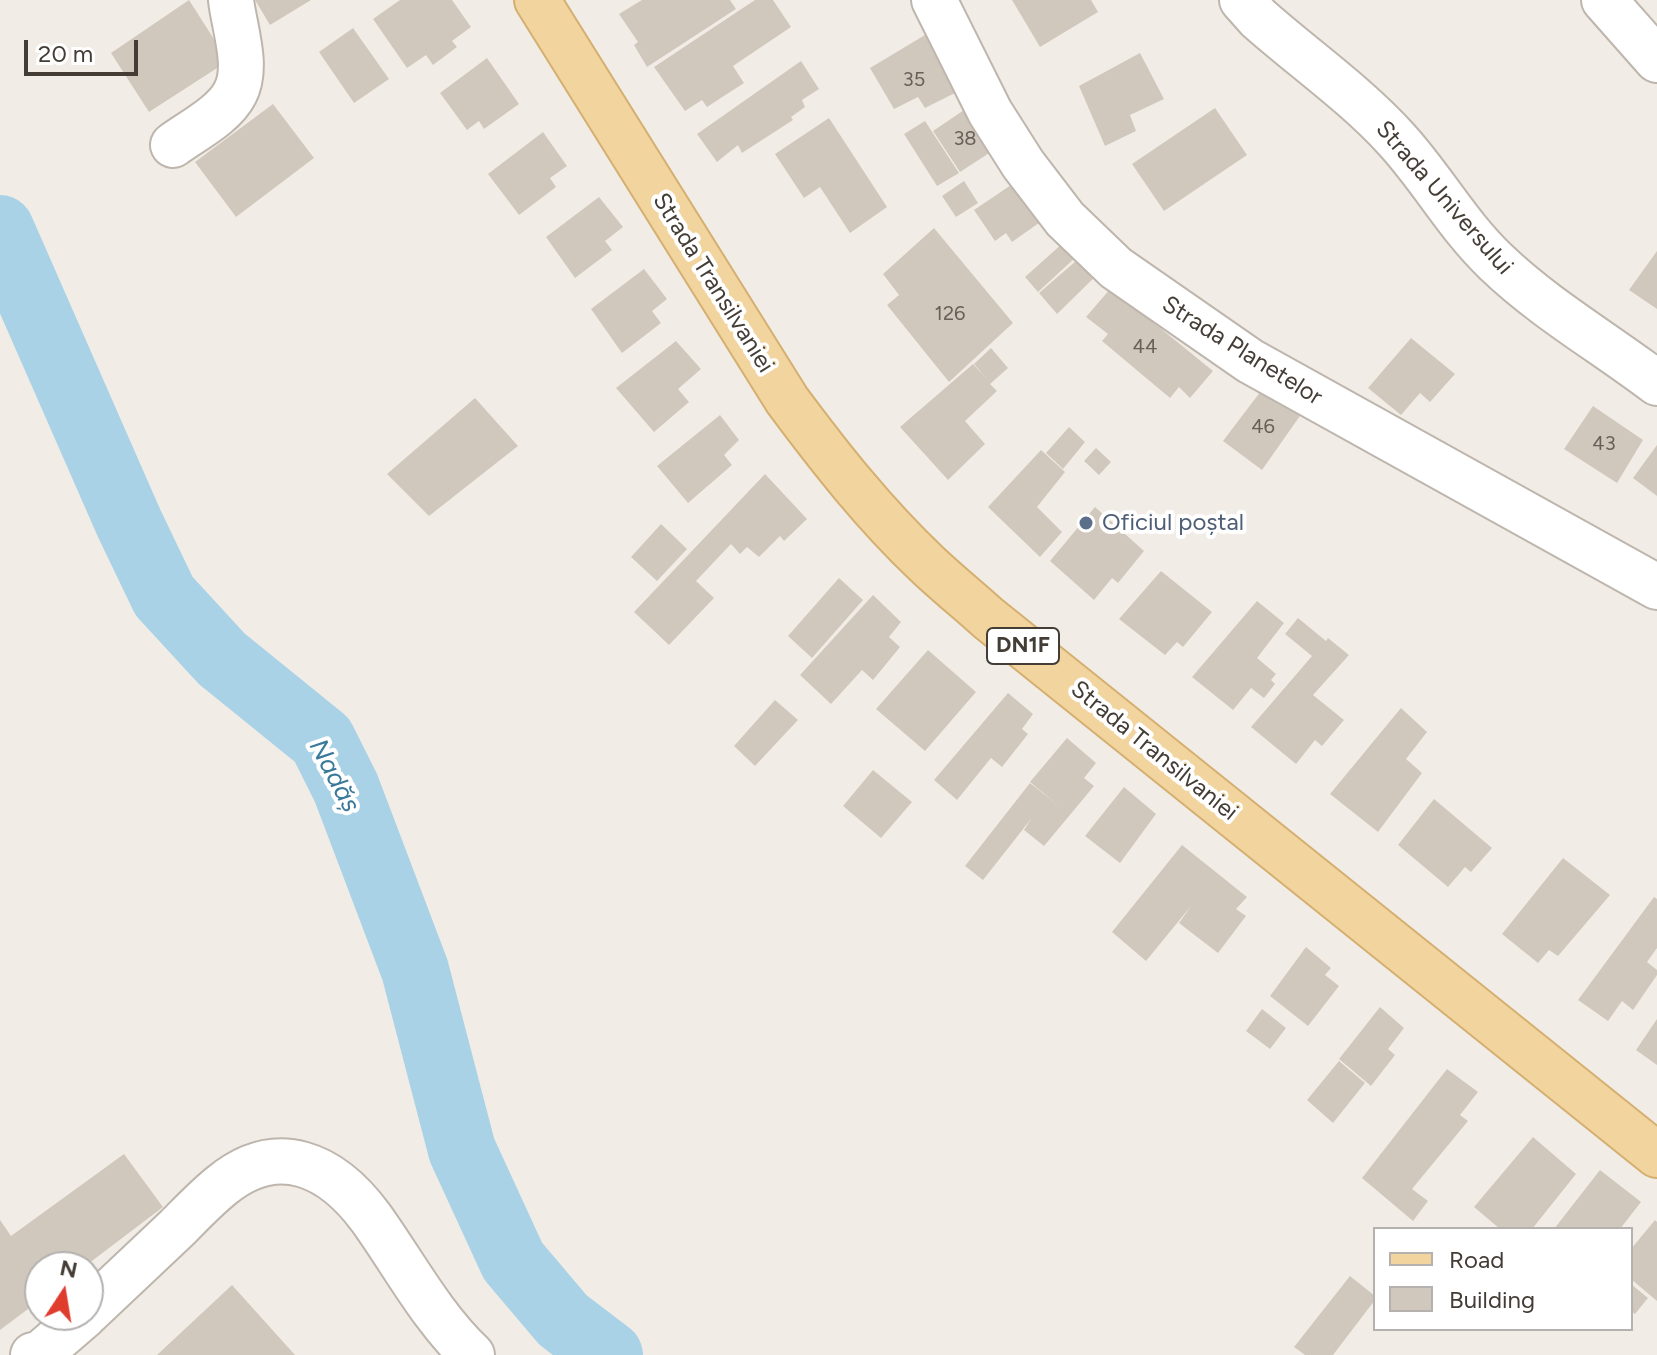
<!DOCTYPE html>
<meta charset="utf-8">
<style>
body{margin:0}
#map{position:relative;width:1657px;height:1355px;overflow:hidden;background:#f1ede6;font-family:Figtree,sans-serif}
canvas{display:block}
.legend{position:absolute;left:1373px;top:1227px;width:260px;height:104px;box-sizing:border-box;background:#fff;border:2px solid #b4b1af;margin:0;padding:10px 14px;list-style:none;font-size:24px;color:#433d36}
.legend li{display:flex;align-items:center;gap:16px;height:40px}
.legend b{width:40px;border:2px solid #b4b1af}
.north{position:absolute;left:24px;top:1251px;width:80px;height:80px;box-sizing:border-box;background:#fff;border:2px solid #b4b1af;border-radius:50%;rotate:12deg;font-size:22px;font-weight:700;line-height:32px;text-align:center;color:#433d36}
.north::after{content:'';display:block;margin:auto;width:28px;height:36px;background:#e03c2e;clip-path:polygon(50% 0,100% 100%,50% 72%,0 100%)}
.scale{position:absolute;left:24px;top:40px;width:114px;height:36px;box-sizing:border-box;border:4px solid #433d36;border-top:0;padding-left:10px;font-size:24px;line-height:28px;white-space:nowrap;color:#433d36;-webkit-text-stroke:6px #fff;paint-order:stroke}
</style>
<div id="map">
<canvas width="1657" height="1355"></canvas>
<ul class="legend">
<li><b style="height:10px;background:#f2d49e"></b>Road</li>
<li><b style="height:22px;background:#d1c8bd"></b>Building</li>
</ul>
<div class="north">N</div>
<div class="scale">20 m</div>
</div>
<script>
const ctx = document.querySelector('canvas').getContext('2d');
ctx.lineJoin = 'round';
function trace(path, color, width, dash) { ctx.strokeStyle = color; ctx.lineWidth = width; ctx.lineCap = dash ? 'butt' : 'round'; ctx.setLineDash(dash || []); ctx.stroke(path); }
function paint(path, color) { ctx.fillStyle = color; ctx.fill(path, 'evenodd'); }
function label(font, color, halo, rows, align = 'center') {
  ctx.font = font + ' Figtree,sans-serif'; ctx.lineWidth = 8; ctx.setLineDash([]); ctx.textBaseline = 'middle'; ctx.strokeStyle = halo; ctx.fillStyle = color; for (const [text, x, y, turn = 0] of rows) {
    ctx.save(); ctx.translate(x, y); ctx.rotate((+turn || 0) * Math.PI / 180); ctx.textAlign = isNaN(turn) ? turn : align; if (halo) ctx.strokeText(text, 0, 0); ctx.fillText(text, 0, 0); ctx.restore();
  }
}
trace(new Path2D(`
 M 0,229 L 129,523 L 164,596 L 222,659 L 322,740 L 346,788 L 415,970 L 462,1150 L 513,1261 L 563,1320 L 609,1355`), '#a9d2e7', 68);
paint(new Path2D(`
 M 189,0 L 228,61 L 149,112 L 111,53 Z
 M 255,0 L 311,0 L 270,25 Z
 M 400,0 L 452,0 L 471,27 L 452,41 L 457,47 L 433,65 L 426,55 L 407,68 L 373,19 Z
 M 642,0 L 730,0 L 736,9 L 647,67 L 634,45 L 638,42 L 619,14 Z
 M 755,0 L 773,0 L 791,27 L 733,66 L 744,83 L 707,107 L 702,100 L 685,111 L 654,67 Z
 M 1012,0 L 1091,0 L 1098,12 L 1040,47 Z
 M 353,28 L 389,79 L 354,103 L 319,52 Z
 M 925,35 L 957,92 L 925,108 L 918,97 L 894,109 L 870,68 Z
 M 1140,53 L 1164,99 L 1130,115 L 1136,131 L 1105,146 L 1079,86 Z
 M 487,58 L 519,104 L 484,129 L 479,121 L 467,130 L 440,93 Z
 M 801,61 L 819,89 L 802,100 L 805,107 L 791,117 L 793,120 L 742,153 L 738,145 L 717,162 L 697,134 Z
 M 273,104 L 314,158 L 236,217 L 195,162 Z
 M 970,106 L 997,148 L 960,172 L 933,131 Z
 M 1215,108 L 1247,155 L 1164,211 L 1132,164 Z
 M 829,118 L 887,207 L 850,233 L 820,187 L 804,198 L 775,154 Z
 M 925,121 L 959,173 L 937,186 L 904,134 Z
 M 543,132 L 567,166 L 550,178 L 556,187 L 519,215 L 488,174 Z
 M 1020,179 L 1046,218 L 1012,242 L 1006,233 L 995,241 L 974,210 Z
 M 964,181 L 978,203 L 956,217 L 942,196 Z
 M 599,197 L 623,227 L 605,241 L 612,250 L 575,278 L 546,237 Z
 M 934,228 L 1013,323 L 949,382 L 887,305 L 899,295 L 883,274 Z
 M 1063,243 L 1076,257 L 1038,292 L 1025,277 Z
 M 1657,251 L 1657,309 L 1629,290 Z
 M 1084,254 L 1101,271 L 1057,314 L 1039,293 Z
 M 644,269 L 667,299 L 652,311 L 661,323 L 622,353 L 591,309 Z
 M 1111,288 L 1213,371 L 1190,398 L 1179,387 L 1170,398 L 1102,341 L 1108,334 L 1086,317 Z
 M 1411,338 L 1455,374 L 1430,402 L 1420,393 L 1401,415 L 1368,388 Z
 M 676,341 L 701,369 L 678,389 L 689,402 L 654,432 L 616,388 Z
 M 991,348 L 1008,368 L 990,384 L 997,391 L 965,421 L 985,444 L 948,480 L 900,427 L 973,364 L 986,378 L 974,364 Z
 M 1264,387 L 1302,413 L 1262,470 L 1223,441 Z
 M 475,398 L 518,446 L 429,516 L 387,474 Z
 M 1593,406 L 1643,440 L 1617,483 L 1564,449 Z
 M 720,415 L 739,440 L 724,455 L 732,465 L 688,503 L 657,466 Z
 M 1069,427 L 1085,442 L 1063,469 L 1046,453 Z
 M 1657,445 L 1657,496 L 1633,478 Z
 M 1096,448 L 1111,462 L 1099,475 L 1084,461 Z
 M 1041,450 L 1065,472 L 1037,507 L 1062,532 L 1040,557 L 988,507 Z
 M 765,474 L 807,519 L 784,541 L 780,536 L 759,557 L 747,547 L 740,554 L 731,544 L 696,581 L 714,598 L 669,645 L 634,612 Z
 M 1095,507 L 1144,551 L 1118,583 L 1112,578 L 1094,600 L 1050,561 Z
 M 661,524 L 687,549 L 657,581 L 631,557 Z
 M 1161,571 L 1212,612 L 1183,647 L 1177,642 L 1165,655 L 1119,619 Z
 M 839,578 L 863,600 L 812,658 L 788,636 Z
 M 873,595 L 901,622 L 889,637 L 900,647 L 873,680 L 862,670 L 831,704 L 800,675 Z
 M 1257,601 L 1284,623 L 1257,658 L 1276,674 L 1271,680 L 1275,684 L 1264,698 L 1251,688 L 1233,710 L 1192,677 Z
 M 1298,618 L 1326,641 L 1328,638 L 1349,655 L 1313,695 L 1344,720 L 1322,746 L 1315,740 L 1296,764 L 1251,727 L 1312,656 L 1285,634 Z
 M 928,650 L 976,692 L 925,751 L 876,709 Z
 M 1008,693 L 1033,714 L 1022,729 L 1028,734 L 1002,767 L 991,758 L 957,800 L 934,780 Z
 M 775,700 L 798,720 L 755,766 L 734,746 Z
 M 1401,708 L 1427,732 L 1406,759 L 1422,773 L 1378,832 L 1330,794 Z
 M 1067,738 L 1096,763 L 1084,778 L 1094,786 L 1044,846 L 1024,830 L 1031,819 L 983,880 L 965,866 L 1030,783 L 1059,806 L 1030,782 Z
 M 873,770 L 912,802 L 881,838 L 843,806 Z
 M 1124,787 L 1156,814 L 1120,863 L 1085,836 Z
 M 1434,799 L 1492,848 L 1471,872 L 1465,867 L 1448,887 L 1398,845 Z
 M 1182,845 L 1247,897 L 1236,909 L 1246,916 L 1218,953 L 1179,923 L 1191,906 L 1146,961 L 1112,932 Z
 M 1563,858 L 1610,895 L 1558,956 L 1549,950 L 1538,963 L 1502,934 Z
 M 1654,897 L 1657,899 L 1657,948 L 1647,962 L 1657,970 L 1657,975 L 1633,1010 L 1622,1001 L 1608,1021 L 1578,1000 Z
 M 1306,947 L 1331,968 L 1325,975 L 1339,986 L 1308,1026 L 1270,996 Z
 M 1380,1007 L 1404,1028 L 1388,1049 L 1395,1055 L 1371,1086 L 1339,1059 Z
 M 1262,1009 L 1286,1028 L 1270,1049 L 1246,1031 Z
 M 1657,1019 L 1657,1065 L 1636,1050 Z
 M 1339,1061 L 1365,1083 L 1333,1123 L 1307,1100 Z
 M 1447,1069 L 1478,1092 L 1460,1115 L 1468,1121 L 1412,1189 L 1428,1201 L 1413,1221 L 1362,1178 Z
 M 1533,1137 L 1576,1174 L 1532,1229 L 1500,1229 L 1474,1207 Z
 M 124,1154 L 163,1207 L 84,1267 L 40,1267 L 40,1300 L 0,1330 L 0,1220 L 11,1236 Z
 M 1600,1170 L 1641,1202 L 1620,1229 L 1554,1229 Z
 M 1655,1220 L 1657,1222 L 1657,1301 L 1631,1279 L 1631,1249 Z
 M 1350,1276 L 1375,1296 L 1375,1300 L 1333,1355 L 1305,1355 L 1294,1347 Z
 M 1631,1284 L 1648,1298 L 1635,1314 L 1631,1311 Z
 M 232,1285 L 295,1355 L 157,1355 Z`), '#d1c8bd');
const street = new Path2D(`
 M 934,0 L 990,112 L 1023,164 L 1065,219 L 1116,268 L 1250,361 L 1657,587
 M 1242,0 L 1258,18 C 1303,58 1355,94 1396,139 C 1432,178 1457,225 1496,262 C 1545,309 1603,342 1657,383
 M 1604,0 L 1657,60
 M 173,145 C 192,131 224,115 235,93 C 249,67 234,27 231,0
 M 88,1312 C 118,1284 147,1256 177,1228 C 191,1214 205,1199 221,1186 C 278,1139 332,1165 371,1218 C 404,1264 431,1316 472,1355
 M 33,1355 L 40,1354 L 85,1315`);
const primary = new Path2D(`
 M 537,0 L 787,400 C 830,458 875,515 928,565 C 947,583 968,600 988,618 L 1657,1155`);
trace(street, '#beb6ad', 48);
trace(primary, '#d4af70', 48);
trace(street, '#fff', 44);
trace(primary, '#f2d49e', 44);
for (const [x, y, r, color] of [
 [1086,523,8,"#5c6f8a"]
]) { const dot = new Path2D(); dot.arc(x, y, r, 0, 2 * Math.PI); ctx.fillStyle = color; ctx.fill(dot); trace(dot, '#fff', 3); }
label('20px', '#666058', null, [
 ["35",914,80],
 ["38",965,139],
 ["126",950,314],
 ["44",1145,347],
 ["46",1263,427],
 ["43",1604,444]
]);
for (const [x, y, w] of [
 [1023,646,72]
]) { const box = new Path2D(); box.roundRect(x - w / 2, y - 18, w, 36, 6); ctx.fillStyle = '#fff'; ctx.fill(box); trace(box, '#433d36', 2); }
label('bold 22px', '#433d36', null, [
 ["DN1F",1023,646]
]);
label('24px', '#433d36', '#fff', [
 ["Strada Universului",1444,198,49],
 ["Strada Transilvaniei",713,283,58],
 ["Strada Planetelor",1242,351,32],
 ["Strada Transilvaniei",1154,751,39]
]);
label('24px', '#4e5e75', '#fff', [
 ["Oficiul poștal",1102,523]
], 'left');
label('italic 26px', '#3b799a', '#fff', [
 ["Nadăș",334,776,62]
]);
</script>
